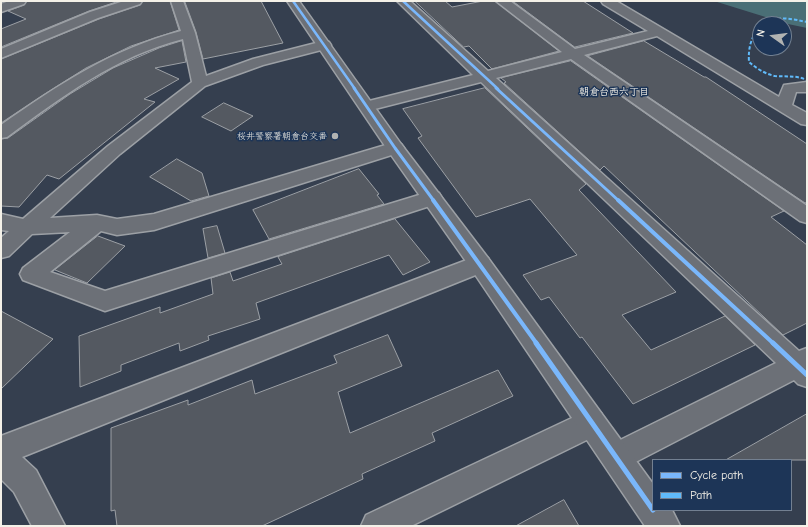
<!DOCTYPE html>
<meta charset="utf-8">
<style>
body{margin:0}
#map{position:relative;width:808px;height:527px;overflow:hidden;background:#353f4f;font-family:"Comic Neue",sans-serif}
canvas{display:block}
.frame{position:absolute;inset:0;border:2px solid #f4f1e8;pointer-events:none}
.legend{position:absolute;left:652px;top:459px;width:140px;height:52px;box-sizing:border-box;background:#1d3557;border:1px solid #738091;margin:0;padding:5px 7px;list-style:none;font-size:12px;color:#f4f1e8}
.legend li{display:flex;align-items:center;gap:8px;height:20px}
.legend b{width:20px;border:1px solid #738091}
.north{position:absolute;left:752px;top:16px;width:40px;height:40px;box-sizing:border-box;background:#1d3557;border:1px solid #738091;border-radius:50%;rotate:284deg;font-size:11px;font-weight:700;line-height:16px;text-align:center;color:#f4f1e8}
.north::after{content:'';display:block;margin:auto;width:14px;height:18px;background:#b1b3b2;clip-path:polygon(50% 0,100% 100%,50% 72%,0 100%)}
</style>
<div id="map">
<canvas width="808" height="527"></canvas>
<div class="frame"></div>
<ul class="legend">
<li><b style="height:5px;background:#7ab7fb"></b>Cycle path</li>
<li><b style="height:5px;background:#60bafa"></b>Path</li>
</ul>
<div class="north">N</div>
</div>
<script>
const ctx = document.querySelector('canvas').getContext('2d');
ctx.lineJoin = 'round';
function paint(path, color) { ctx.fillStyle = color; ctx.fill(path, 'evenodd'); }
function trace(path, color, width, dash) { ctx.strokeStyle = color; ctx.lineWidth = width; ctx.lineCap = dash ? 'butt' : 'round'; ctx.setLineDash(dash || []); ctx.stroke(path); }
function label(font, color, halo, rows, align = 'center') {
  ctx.font = font + ' "Comic Neue","Klee One",sans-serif'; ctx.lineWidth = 3; ctx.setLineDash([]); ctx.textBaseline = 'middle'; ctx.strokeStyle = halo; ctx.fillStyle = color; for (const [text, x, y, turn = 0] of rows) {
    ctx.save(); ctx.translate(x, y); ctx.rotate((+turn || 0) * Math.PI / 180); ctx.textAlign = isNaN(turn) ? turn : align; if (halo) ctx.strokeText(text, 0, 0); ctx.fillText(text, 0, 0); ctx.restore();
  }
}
paint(new Path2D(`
 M 714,1 L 807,1 L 807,28 L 788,24 Z`), '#4a6f76');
const building = new Path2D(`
 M 27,1 L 119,1 L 89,11 L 1,47 L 1,29 L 26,19 L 8,11 L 24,5 Z
 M 143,1 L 170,1 L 179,30 L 131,46 L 86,68 L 43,95 L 1,123 L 1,59 L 99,19 L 140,5 Z
 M 185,1 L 261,1 L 283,43 L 203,59 L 196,32 Z
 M 415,1 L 445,1 L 452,7 L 483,1 L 495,1 L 559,51 L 492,69 L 469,46 L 464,47 Z
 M 513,1 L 583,1 L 633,33 L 575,47 Z
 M 182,41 L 186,62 L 155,68 L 179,79 L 144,99 L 155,102 L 59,179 L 47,175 L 19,207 L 1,206 L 1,139 L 8,138 L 70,94 L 113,68 L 159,48 Z
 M 644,41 L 704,77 L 706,77 L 807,144 L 807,202 L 805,203 L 588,56 Z
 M 571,61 L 784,211 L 771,217 L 807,245 L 807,323 L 783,335 L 604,166 L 600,170 L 504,83 L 506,82 L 501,78 Z
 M 485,88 L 586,184 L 579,190 L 676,292 L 622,315 L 651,350 L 725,316 L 755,345 L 633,404 L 582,337 L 580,338 L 549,297 L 541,300 L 523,275 L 577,255 L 530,199 L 476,217 L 418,138 L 422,136 L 403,109 Z
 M 224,103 L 253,116 L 231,131 L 202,117 Z
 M 177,159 L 202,173 L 209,196 L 191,201 L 150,177 Z
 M 359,169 L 379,194 L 377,195 L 384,204 L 269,239 L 253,210 Z
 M 395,219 L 430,262 L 403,275 L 389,255 L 256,303 L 260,319 L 208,336 L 209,340 L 180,351 L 179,343 L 121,365 L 121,371 L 80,387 L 79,336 L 160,307 L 160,313 L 213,294 L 211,278 L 230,272 L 233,281 L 282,264 L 278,257 Z
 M 217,226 L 225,253 L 208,258 L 203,229 Z
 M 98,236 L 125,246 L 87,283 L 55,270 Z
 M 1,311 L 53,339 L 1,389 Z
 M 388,335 L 402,366 L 338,392 L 350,433 L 498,370 L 513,396 L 432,433 L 435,441 L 362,474 L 363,479 L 262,526 L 117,526 L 115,510 L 111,511 L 111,428 L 188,400 L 188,405 L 252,380 L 255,394 L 337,363 L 334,356 Z
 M 807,414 L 807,460 L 726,460 Z
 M 564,500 L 579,526 L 516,526 Z`);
paint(building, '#545961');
trace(building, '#9ca0a5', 1);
const street = new Path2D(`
 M 9,1 L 26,1 L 24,4 L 1,12 L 1,4 Z
 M 124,1 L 142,1 L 140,4 L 98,18 L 1,58 L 1,49 L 90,12 Z
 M 171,1 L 183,1 L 195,33 L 206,76 L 253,59 L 324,41 L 329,42 L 331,45 L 329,48 L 263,65 L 205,86 L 120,154 L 50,218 L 97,215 L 117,219 L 154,214 L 389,144 L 395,142 L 401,144 L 404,148 L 401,152 L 154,230 L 117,235 L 101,231 L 50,272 L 105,291 L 432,191 L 439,193 L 442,198 L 439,203 L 105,311 L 23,280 L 20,274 L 23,268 L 70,232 L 32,234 L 9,256 L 1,258 L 1,238 L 9,231 L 1,230 L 1,214 L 23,219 L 108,146 L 192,82 L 183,39 C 116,56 61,97 7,137 L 1,138 L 1,125 C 58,85 112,49 181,31 Z
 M 397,1 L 410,1 L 488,71 L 562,52 L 496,1 L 510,1 L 575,49 L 648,31 L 603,4 L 601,1 L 616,1 L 779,97 L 784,85 L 807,82 L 807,92 L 796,92 L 792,105 L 807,113 L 807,125 L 801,124 L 657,36 L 584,55 L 807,206 L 807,223 L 800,221 L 571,59 L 496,78 L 799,351 L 807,348 L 807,387 L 798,384 L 794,380 L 626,467 L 616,472 L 606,467 L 601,457 L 606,447 L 776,363 L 481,82 L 367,111 L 361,109 L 359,106 L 361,103 L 473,75 Z
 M 480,255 L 488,258 L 491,264 L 488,270 L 22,457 L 36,470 L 65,526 L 32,526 L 14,492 L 1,479 L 1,436 Z
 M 591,409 L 601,413 L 605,423 L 601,433 L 411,526 L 361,526 L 366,515 Z`);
const secondary = new Path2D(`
 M 287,1 L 299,1 L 401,144 L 488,258 L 653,484 L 653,510 L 672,510 L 680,526 L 645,526 L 472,270 L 389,152 Z`);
trace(street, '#9ca0a5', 3);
trace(secondary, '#9ca0a5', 3);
paint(street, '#6c7077');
paint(secondary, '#6c7077');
trace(new Path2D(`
 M 762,24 C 776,15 792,19 807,22
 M 760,27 C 751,37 748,48 749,62 C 756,68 765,74 775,76 C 786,77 796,75 807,80`), '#60bafa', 2, [3.5, 2]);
trace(new Path2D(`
 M 293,1 L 355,89
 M 403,1 L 498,89`), '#7ab7fb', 2.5);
trace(new Path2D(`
 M 354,88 L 395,148 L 434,201
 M 496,88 L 619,201`), '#7ab7fb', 3);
trace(new Path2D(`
 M 433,200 L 537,344
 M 618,200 L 774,344`), '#7ab7fb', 4);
trace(new Path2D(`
 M 536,343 L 653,510
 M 773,343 L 807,375`), '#7ab7fb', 5);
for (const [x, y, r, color] of [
 [335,136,4,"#b1b3b2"]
]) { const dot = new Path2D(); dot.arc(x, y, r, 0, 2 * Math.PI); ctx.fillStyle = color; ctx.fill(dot); trace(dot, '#1d3557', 1.5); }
label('9px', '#f4f1e8', '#1d3557', [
 ["桜井警察署朝倉台交番",327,136]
], 'right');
label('bold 10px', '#f4f1e8', '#1d3557', [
 ["朝倉台西六丁目",614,92]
]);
</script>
